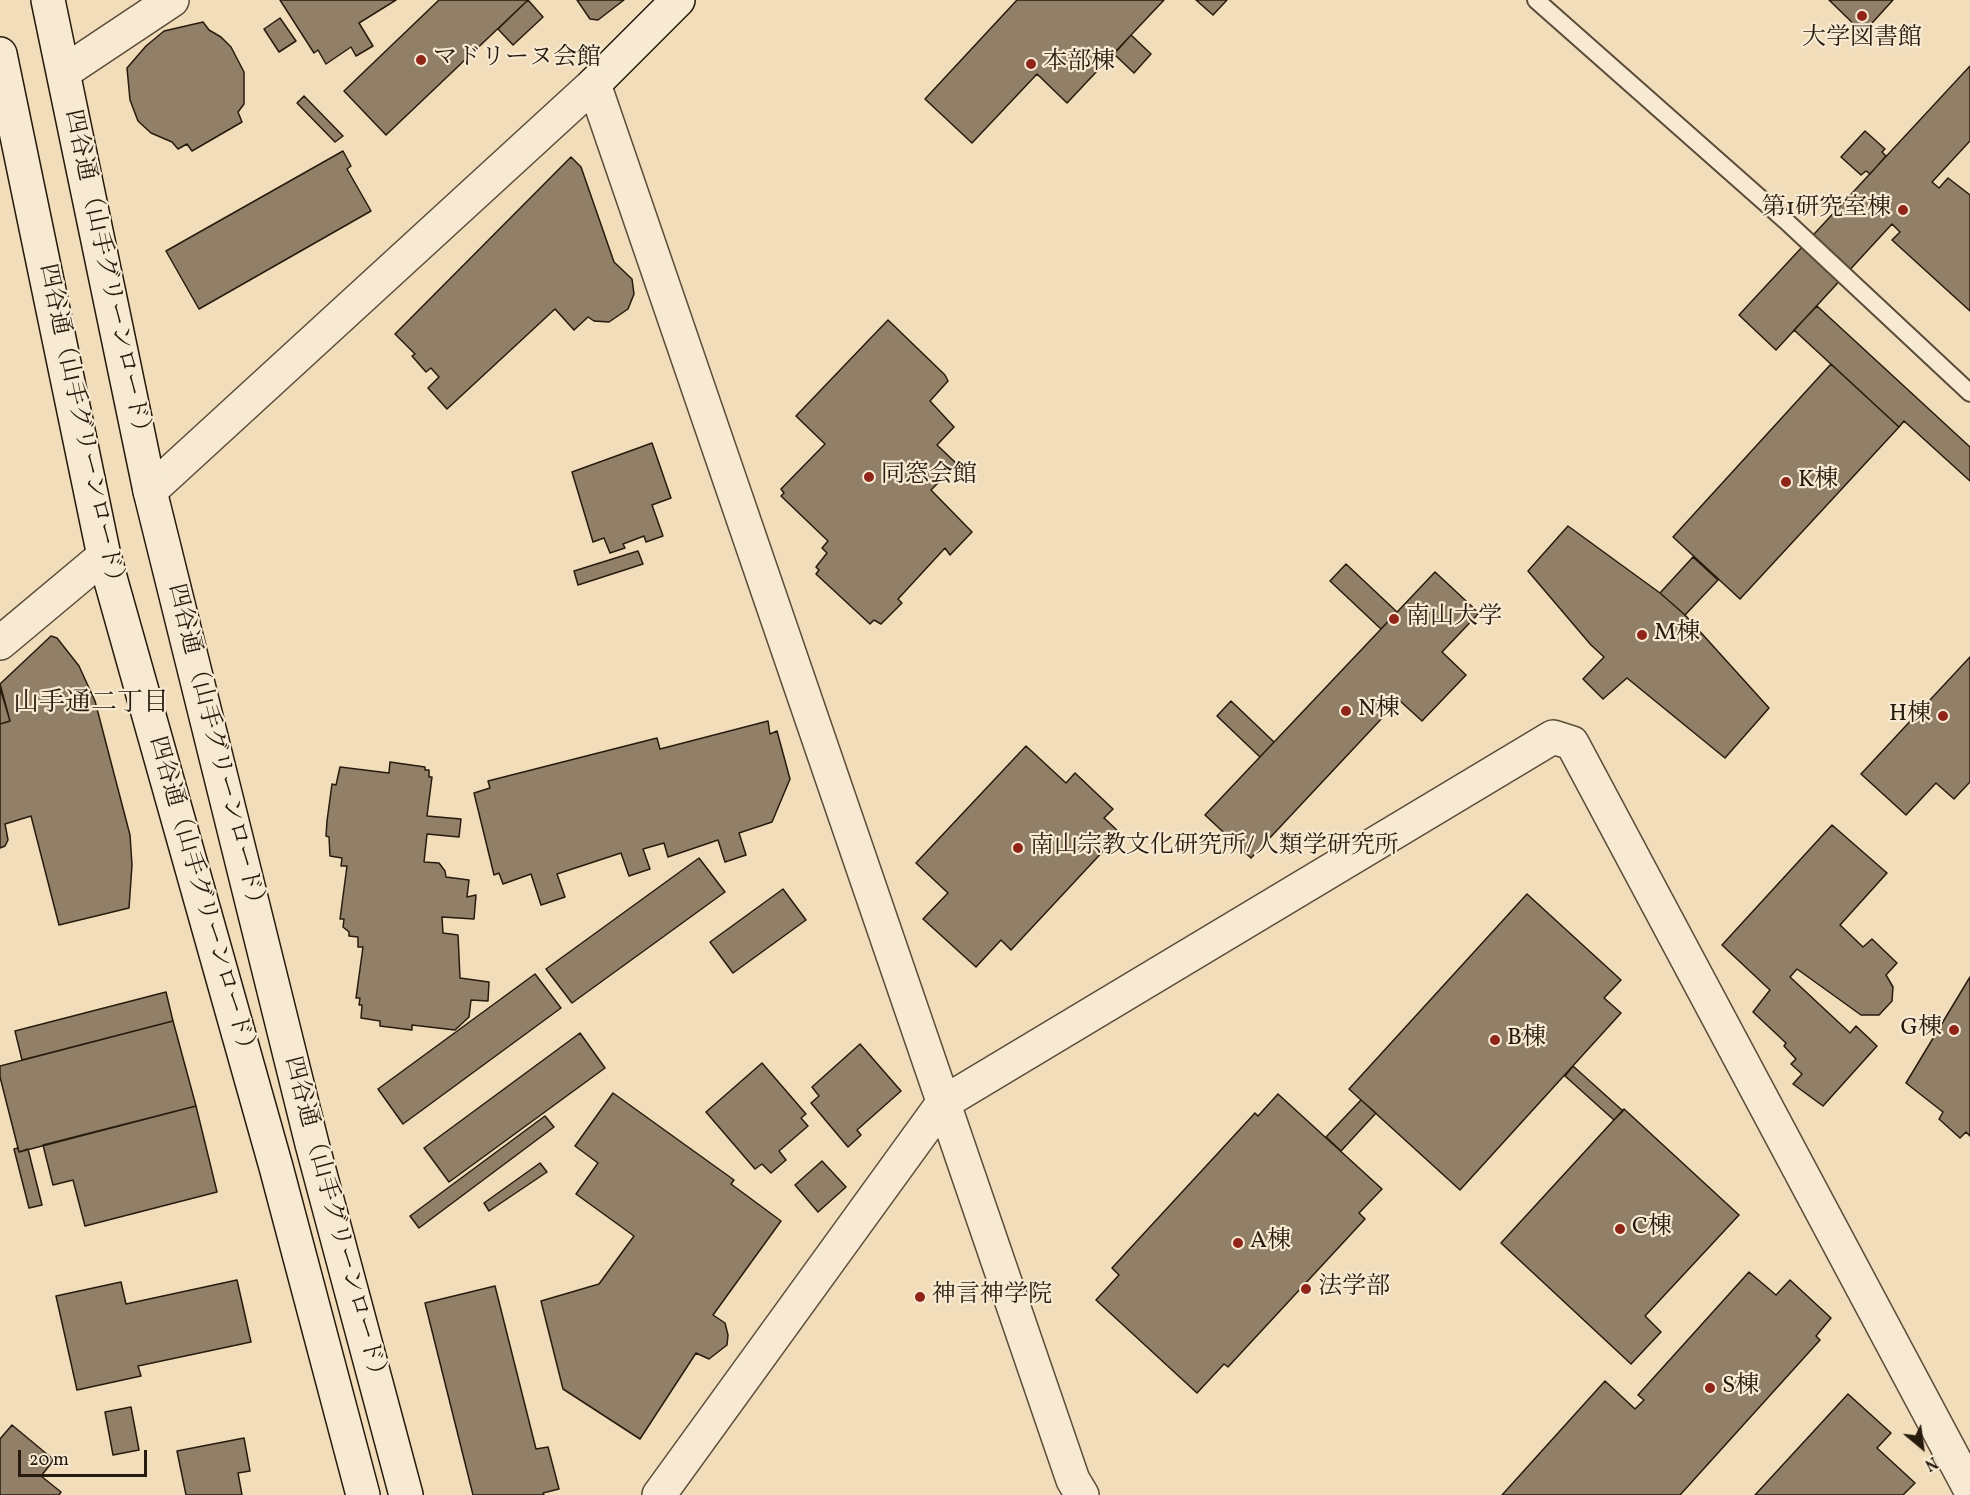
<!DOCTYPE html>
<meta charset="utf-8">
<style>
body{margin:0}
#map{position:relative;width:1970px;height:1495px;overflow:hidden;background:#f2ddba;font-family:Vollkorn,serif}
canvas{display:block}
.north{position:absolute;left:1892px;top:1417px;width:60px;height:60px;-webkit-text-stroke:4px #f7e9d2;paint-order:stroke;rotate:151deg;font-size:16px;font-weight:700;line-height:24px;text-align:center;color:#271b0d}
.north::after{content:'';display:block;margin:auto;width:21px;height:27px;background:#271b0d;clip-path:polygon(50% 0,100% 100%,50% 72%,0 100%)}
.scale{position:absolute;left:18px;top:1450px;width:129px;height:27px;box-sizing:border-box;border:3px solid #271b0d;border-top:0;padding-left:8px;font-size:18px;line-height:21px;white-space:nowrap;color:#271b0d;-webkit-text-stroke:4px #f7e9d2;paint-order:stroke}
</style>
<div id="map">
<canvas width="1970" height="1495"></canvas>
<div class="north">N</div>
<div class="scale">20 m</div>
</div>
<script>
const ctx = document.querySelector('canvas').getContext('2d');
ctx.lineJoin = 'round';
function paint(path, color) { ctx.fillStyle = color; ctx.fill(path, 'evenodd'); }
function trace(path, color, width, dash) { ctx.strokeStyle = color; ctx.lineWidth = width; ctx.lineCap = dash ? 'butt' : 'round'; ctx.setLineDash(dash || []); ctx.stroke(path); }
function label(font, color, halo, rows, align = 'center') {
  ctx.font = font + ' Vollkorn,"Noto Serif JP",serif'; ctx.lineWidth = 4.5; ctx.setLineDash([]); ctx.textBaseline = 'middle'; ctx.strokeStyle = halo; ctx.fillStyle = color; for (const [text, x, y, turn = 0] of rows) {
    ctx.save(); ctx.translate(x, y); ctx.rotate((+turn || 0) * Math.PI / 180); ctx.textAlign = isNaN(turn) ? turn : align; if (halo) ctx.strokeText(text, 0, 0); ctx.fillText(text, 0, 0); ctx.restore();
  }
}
const building = new Path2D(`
 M 280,0 L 396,0 L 359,23 L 373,46 L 356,56 L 351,47 L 326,64 L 318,50 L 314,53 Z
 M 439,0 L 528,0 L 386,135 L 344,91 Z
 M 528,0 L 543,17 L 513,45 L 498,29 Z
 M 577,0 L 624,0 L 598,20 L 590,19 Z
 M 1017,0 L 1164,0 L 1067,103 L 1037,74 L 972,143 L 925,99 Z
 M 1196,0 L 1227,0 L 1213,15 Z
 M 1829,0 L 1893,0 L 1863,33 Z
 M 280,18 L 296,41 L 279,52 L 264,29 Z
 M 203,22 L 209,30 L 221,37 L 231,47 L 244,72 L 244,104 L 238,112 L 242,122 L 192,151 L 187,144 L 178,149 L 172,142 L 151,133 L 138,121 L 130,100 L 127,68 L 146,46 L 164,31 Z
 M 1131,35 L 1151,54 L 1134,73 L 1114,54 Z
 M 1970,66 L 1970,141 L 1932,182 L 1939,188 L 1948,178 L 1970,195 L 1970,311 L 1892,240 L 1900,232 L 1892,224 L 1776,350 L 1739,315 Z
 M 304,96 L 343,136 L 335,142 L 297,103 Z
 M 1865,131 L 1885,149 L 1882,152 L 1886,156 L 1870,174 L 1866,171 L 1861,175 L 1841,157 Z
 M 343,151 L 351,166 L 347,169 L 371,211 L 199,309 L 166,251 Z
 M 571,157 L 581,167 L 614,262 L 632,279 L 634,294 L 628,309 L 609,322 L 594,321 L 588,317 L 574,330 L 555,309 L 447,409 L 428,388 L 439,377 L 431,368 L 426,372 L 412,356 L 415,354 L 395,334 Z
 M 1817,306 L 1970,447 L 1970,481 L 1904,421 L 1899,427 L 1794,330 Z
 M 888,320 L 945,375 L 948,381 L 930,401 L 954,427 L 937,445 L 957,464 L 931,490 L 972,532 L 950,555 L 945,548 L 898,599 L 902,603 L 881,624 L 874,620 L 870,624 L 816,574 L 819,570 L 816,567 L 827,553 L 822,548 L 828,541 L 781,496 L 784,493 L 781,489 L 825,444 L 796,416 Z
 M 1831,364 L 1899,427 L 1740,599 L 1673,537 Z
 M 652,443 L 671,498 L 652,505 L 663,536 L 646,542 L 644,536 L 623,544 L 625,548 L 610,553 L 604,538 L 593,542 L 572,472 Z
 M 1568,526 L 1660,593 L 1685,615 L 1769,708 L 1725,758 L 1627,678 L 1603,699 L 1583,679 L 1604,657 L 1591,645 L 1528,571 Z
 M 638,551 L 643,564 L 578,585 L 574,571 Z
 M 1693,557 L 1718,580 L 1685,615 L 1660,593 Z
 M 1346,564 L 1397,612 L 1381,629 L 1330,581 Z
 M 1435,572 L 1479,613 L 1442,652 L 1466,675 L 1422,721 L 1399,700 L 1251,858 L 1205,815 Z
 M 51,636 L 57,638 L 79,666 L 95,701 L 130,835 L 132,865 L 129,908 L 59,925 L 31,816 L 5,824 L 8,840 L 5,846 L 0,848 L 0,724 L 10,721 L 0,684 Z
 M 1970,657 L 1970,782 L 1954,799 L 1936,783 L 1906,815 L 1861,774 Z
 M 0,688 L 10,721 L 0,724 Z
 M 1231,701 L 1274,742 L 1260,757 L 1217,716 Z
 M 768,721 L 770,734 L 777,731 L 790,779 L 772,822 L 739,833 L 746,855 L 725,862 L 718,840 L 668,857 L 664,843 L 643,849 L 650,869 L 629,876 L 621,853 L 557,874 L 565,897 L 541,905 L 531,874 L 503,884 L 499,873 L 494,875 L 474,793 L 490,788 L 488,781 L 657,738 L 660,749 Z
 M 1026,746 L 1066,783 L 1075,773 L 1113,809 L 1104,818 L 1120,833 L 1011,950 L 1001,940 L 976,967 L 923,919 L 948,893 L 916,863 Z
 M 390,762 L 425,767 L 425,770 L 429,770 L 429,777 L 432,777 L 427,816 L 461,819 L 459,837 L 427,834 L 424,862 L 439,863 L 445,871 L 446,877 L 469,880 L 467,897 L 476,895 L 474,919 L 442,917 L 443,933 L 458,935 L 460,978 L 489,982 L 488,1001 L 471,1000 L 469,1017 L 455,1030 L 412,1025 L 412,1030 L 380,1026 L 380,1021 L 361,1018 L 362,1005 L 359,1005 L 360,998 L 356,998 L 363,947 L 358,947 L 358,937 L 349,936 L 349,932 L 343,927 L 344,919 L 340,919 L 347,866 L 341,866 L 342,858 L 330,856 L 329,837 L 326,836 L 327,821 L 332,784 L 336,785 L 340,767 L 389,773 Z
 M 1832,825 L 1887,873 L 1840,925 L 1863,947 L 1872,939 L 1897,963 L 1886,975 L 1893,987 L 1892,1001 L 1879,1015 L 1861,1015 L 1797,969 L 1790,977 L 1850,1033 L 1856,1026 L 1877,1046 L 1823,1106 L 1793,1084 L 1802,1074 L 1791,1064 L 1796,1059 L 1784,1046 L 1786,1043 L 1753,1012 L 1770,990 L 1722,945 Z
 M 699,858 L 725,892 L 572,1003 L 546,969 Z
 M 783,889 L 806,920 L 733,973 L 710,942 Z
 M 1527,894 L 1621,980 L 1604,998 L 1621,1013 L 1460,1190 L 1349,1089 Z
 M 535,974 L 561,1008 L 403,1124 L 378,1089 Z
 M 1970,977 L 1970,1136 L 1966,1132 L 1960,1138 L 1939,1119 L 1943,1112 L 1906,1083 Z
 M 166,992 L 173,1021 L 22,1060 L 15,1031 Z
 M 173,1021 L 196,1106 L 19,1152 L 0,1077 L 0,1066 Z
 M 580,1033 L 605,1068 L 449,1182 L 424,1148 Z
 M 860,1044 L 901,1091 L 857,1130 L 861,1135 L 848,1147 L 811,1103 L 819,1096 L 812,1087 Z
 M 762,1063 L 806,1114 L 801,1118 L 808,1126 L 779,1151 L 786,1160 L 771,1173 L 762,1164 L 755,1169 L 706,1112 Z
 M 1573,1066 L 1623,1111 L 1614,1120 L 1565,1076 Z
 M 613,1093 L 734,1180 L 731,1184 L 781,1221 L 713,1315 L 725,1323 L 728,1335 L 727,1345 L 709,1359 L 696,1353 L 640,1439 L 563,1389 L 541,1301 L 599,1284 L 634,1236 L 576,1194 L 598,1163 L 575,1146 Z
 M 1278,1094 L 1382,1189 L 1359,1213 L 1365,1219 L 1228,1367 L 1224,1364 L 1197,1393 L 1096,1300 L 1119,1275 L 1112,1268 L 1255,1113 L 1258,1116 Z
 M 1361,1100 L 1376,1113 L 1341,1151 L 1326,1137 Z
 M 196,1106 L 217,1192 L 85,1226 L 73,1180 L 53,1185 L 43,1145 Z
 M 1624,1109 L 1739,1215 L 1645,1316 L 1661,1332 L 1631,1364 L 1501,1243 Z
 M 545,1116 L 554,1127 L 419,1228 L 410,1216 Z
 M 18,1148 L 19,1152 L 28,1149 L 42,1205 L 29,1208 L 14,1149 Z
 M 822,1161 L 846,1187 L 818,1212 L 795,1185 Z
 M 540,1163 L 547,1172 L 489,1211 L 484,1203 Z
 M 1749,1272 L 1776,1295 L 1790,1280 L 1831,1318 L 1816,1336 L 1820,1340 L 1680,1495 L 1502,1495 L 1605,1381 L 1635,1409 L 1644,1400 L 1638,1395 Z
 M 237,1280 L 251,1342 L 138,1366 L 141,1376 L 77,1390 L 56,1296 L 121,1282 L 126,1304 Z
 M 495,1286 L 536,1449 L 548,1447 L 559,1489 L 543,1493 L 544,1495 L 473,1495 L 425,1303 Z
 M 1848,1394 L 1891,1433 L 1877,1448 L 1915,1483 L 1903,1495 L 1755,1495 Z
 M 131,1407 L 139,1450 L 113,1455 L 105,1412 Z
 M 12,1425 L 54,1460 L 41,1476 L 61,1492 L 59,1495 L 0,1495 L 0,1439 Z
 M 244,1438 L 250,1471 L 238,1473 L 242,1495 L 186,1495 L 177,1451 Z`);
paint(building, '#918067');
trace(building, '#271b0d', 1.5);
const lane = new Path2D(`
 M 1536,0 L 1786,221 L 1970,393`);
const street = new Path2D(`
 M 64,72 L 172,0
 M 150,491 L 594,84 L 1073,1480 L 1082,1495
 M 0,643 L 104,556
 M 659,1495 L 943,1103 L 1553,737 L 1572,743 L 1970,1489`);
const secondary = new Path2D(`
 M 48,0 L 150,491 L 312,1144 L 406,1495
 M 0,54 L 104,556 L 276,1167 L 363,1495
 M 594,84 L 678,0`);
trace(lane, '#5a4c38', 20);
trace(street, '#5a4c38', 36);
trace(secondary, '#271b0d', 36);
trace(lane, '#f7e9d2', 16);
trace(street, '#f7e9d2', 33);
trace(secondary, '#f7e9d2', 33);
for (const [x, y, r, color] of [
 [1862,16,6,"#8f2418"],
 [421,60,6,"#8f2418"],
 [1031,64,6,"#8f2418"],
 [1903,210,6,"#8f2418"],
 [869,477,6,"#8f2418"],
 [1786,482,6,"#8f2418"],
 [1394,619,6,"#8f2418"],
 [1642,635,6,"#8f2418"],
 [1346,711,6,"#8f2418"],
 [1943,716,6,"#8f2418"],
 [1018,848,6,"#8f2418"],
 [1954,1030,6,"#8f2418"],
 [1495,1040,6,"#8f2418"],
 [1620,1229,6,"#8f2418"],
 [1238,1243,6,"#8f2418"],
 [1306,1289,6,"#8f2418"],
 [920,1297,6,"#8f2418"],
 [1710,1388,6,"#8f2418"]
]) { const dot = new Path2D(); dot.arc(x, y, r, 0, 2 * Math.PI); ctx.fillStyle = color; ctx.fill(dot); trace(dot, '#f7e9d2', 2); }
label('24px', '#271b0d', '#f7e9d2', [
 ["大学図書館",1862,40,"center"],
 ["マドリーヌ会館",433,60],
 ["本部棟",1043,64],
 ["第1研究室棟",1891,210,"right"],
 ["同窓会館",881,477],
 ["K棟",1798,482],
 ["南山大学",1406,619],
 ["M棟",1654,635],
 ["N棟",1358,711],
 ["H棟",1931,716,"right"],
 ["南山宗教文化研究所/人類学研究所",1030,848],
 ["G棟",1942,1030,"right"],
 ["B棟",1507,1040],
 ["C棟",1632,1229],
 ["A棟",1250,1243],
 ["法学部",1318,1289],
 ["神言神学院",932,1297],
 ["S棟",1722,1388]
], 'left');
label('24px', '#271b0d', '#f7e9d2', [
 ["四谷通 （山手グリーンロード）",106,277,78],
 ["四谷通（山手グリーンロード）",80,429,78],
 ["四谷通 （山手グリーンロード）",215,750,76],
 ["四谷通（山手グリーンロード）",201,899,74],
 ["四谷通 （山手グリーンロード）",334,1222,75]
]);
label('26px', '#271b0d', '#f7e9d2', [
 ["山手通二丁目",91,705]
]);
</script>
